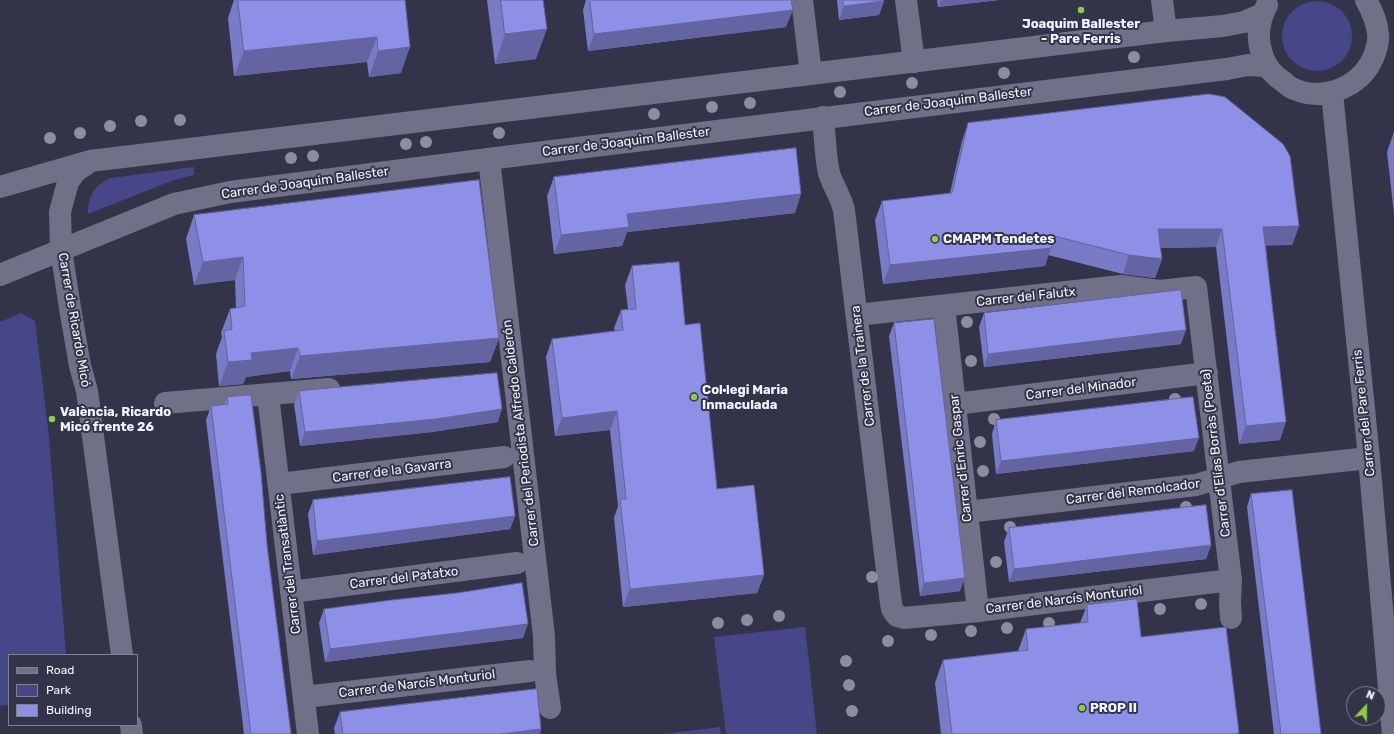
<!DOCTYPE html>
<meta charset="utf-8">
<style>
body{margin:0}
#map{position:relative;width:1394px;height:734px;overflow:hidden;background:#333449;font-family:Rubik,sans-serif}
canvas{display:block}
.legend{position:absolute;left:8px;top:654px;width:130px;height:72px;box-sizing:border-box;background:#333449;border:1px solid #7f8091;margin:0;padding:5px 7px;list-style:none;font-size:12px;color:#f2f3fe}
.legend li{display:flex;align-items:center;gap:8px;height:20px}
.legend b{width:20px;border:1px solid #7f8091}
.north{position:absolute;left:1346px;top:686px;width:40px;height:40px;box-sizing:border-box;background:#333449;border:1px solid #7f8091;border-radius:50%;rotate:22deg;font-size:11px;font-weight:700;line-height:16px;text-align:center;color:#f2f3fe}
.north::after{content:'';display:block;margin:auto;width:14px;height:18px;background:#8bce46;clip-path:polygon(50% 0,100% 100%,50% 72%,0 100%)}
</style>
<div id="map">
<canvas width="1394" height="734"></canvas>
<ul class="legend">
<li><b style="height:5px;background:#707189"></b>Road</li>
<li><b style="height:11px;background:#474689"></b>Park</li>
<li><b style="height:11px;background:#8e8fe6"></b>Building</li>
</ul>
<div class="north">N</div>
</div>
<script>
const ctx = document.querySelector('canvas').getContext('2d');
ctx.lineJoin = 'round';
function paint(path, color) { ctx.fillStyle = color; ctx.fill(path, 'evenodd'); }
function trace(path, color, width, dash) { ctx.strokeStyle = color; ctx.lineWidth = width; ctx.lineCap = dash ? 'butt' : 'round'; ctx.setLineDash(dash || []); ctx.stroke(path); }
function label(font, color, halo, rows, align = 'center') {
  ctx.font = font + ' Rubik,sans-serif'; ctx.lineWidth = 4; ctx.setLineDash([]); ctx.textBaseline = 'middle'; ctx.strokeStyle = halo; ctx.fillStyle = color; for (const [text, x, y, turn = 0] of rows) {
    ctx.save(); ctx.translate(x, y); ctx.rotate((+turn || 0) * Math.PI / 180); ctx.textAlign = isNaN(turn) ? turn : align; if (halo) ctx.strokeText(text, 0, 0); ctx.fillText(text, 0, 0); ctx.restore();
  }
}
paint(new Path2D(`
 M1282 36a35 35 0 1 1 70 0a35 35 0 1 1-70 0Z
 M 194,167 L 194,175 L 174,180 L 88,214 C 87,198 95,184 111,178 Z
 M 21,313 L 35,321 L 49,437 L 66,655 L 9,655 L 9,705 L 0,706 L 0,322 Z
 M 805,627 L 817,734 L 726,734 L 714,637 Z
 M 720,727 L 721,734 L 663,734 Z`), '#474689');
trace(new Path2D(`
 M 802,0 L 811,74
 M 906,0 L 914,62
 M 1162,0 L 1166,31
 M 823,117 C 825,135 825,155 829,173 C 833,186 841,197 844,210 L 890,596 L 892,609 L 897,616 L 904,618 L 978,611 L 1231,580
 M 489,159 L 544,636 L 545,674 L 550,708
 M 944,306 L 978,611
 M 857,315 L 1121,286 L 1160,291 L 1196,287 L 1231,580 L 1230,602 L 1231,618
 M 268,395 L 308,734
 M 165,403 L 329,389
 M 955,404 L 1207,373
 M 279,484 L 504,457
 M 967,512 L 1196,485 L 1239,472 L 1369,458
 M 291,592 L 517,563
 M 304,697 L 530,671`), '#707189', 22);
trace(new Path2D(`
 M 1267,5 C 1258,22 1256,39 1263,57 C 1267,68 1274,76 1284,82 C 1287,85 1291,88 1294,89 C 1324,102 1360,87 1373,58 C 1376,51 1379,42 1378,34 C 1377,21 1372,11 1366,0
 M 1332,93 L 1369,458 L 1393,734
 M 88,163 L 76,171 L 68,182 L 60,212 L 61,249 L 70,308 L 80,366 L 87,391 L 122,655
 M 0,187 L 90,161 L 1166,31 L 1223,26 L 1244,22 L 1263,14
 M 0,275 L 174,204 L 230,192 L 520,155 L 1227,69 L 1248,65 L 1266,66
 M 131,725 L 132,734`), '#707189', 22);
ctx.fillStyle = '#8c8da3';
for (const [x, y] of [
 [1134,57],
 [1004,73],
 [912,83],
 [840,92],
 [750,103],
 [712,107],
 [654,114],
 [180,120],
 [141,121],
 [110,126],
 [80,133],
 [499,133],
 [50,138],
 [426,142],
 [406,144],
 [313,156],
 [291,158],
 [967,322],
 [971,361],
 [1175,399],
 [994,419],
 [980,442],
 [983,471],
 [1186,507],
 [1010,527],
 [996,562],
 [872,577],
 [1201,604],
 [1160,609],
 [779,616],
 [747,620],
 [718,623],
 [1049,623],
 [1007,628],
 [971,631],
 [931,635],
 [888,641],
 [846,661],
 [849,685],
 [852,711]
]) { ctx.beginPath(); ctx.arc(x, y, 6, 0, 2 * Math.PI); ctx.fill(); }
paint(new Path2D(`
 M 234,0 L 405,0 L 401,73 L 369,77 L 367,62 L 234,76 L 228,18 Z
 M 487,0 L 543,0 L 536,59 L 495,64 Z
 M 586,0 L 791,0 L 786,27 L 588,51 L 583,10 Z
 M 837,0 L 883,0 L 884,1 L 879,15 L 839,20 Z
 M 937,0 L 999,0 L 938,7 Z
 M 968,123 L 1299,226 L 1292,245 L 1266,245 L 1280,440 L 1239,444 L 1216,247 L 1160,248 L 1162,259 L 1155,278 L 1123,274 L 1048,255 L 1045,266 L 883,284 L 875,220 L 882,201 L 950,193 L 962,141 Z
 M 1394,132 L 1394,214 L 1387,152 Z
 M 554,177 L 795,213 L 627,232 L 622,246 L 554,254 L 547,196 Z
 M 194,215 L 499,338 L 490,362 L 291,379 L 290,371 L 246,377 L 243,384 L 219,386 L 216,354 L 222,337 L 221,333 L 230,309 L 236,308 L 235,280 L 194,285 L 186,239 Z
 M 632,266 L 685,325 L 717,489 L 764,575 L 757,593 L 623,607 L 614,518 L 618,506 L 610,430 L 555,436 L 546,357 L 552,339 L 615,331 L 614,328 L 621,310 L 628,309 L 625,285 Z
 M 984,313 L 1181,344 L 984,367 L 979,327 Z
 M 894,323 L 960,591 L 920,596 L 889,336 Z
 M 299,391 L 498,422 L 432,432 L 300,446 L 294,404 Z
 M 227,397 L 267,545 L 276,617 L 291,734 L 244,734 L 206,420 L 211,406 L 224,405 Z
 M 996,420 L 1194,451 L 996,474 L 992,434 Z
 M 1251,494 L 1321,734 L 1274,734 L 1247,507 Z
 M 313,500 L 515,516 L 510,529 L 313,555 L 308,514 Z
 M 1009,528 L 1211,545 L 1206,559 L 1009,582 L 1004,542 Z
 M 1087,605 L 1141,637 L 1239,734 L 941,734 L 935,683 L 943,660 L 1018,651 L 1026,629 L 1080,623 Z
 M 324,609 L 523,638 L 325,662 L 319,623 Z
 M 340,712 L 541,729 L 540,734 L 335,734 L 334,728 Z`), '#7a7bc6');
paint(new Path2D(`
 M 941,0 L 999,0 L 938,7 Z
 M 884,1 L 879,15 L 839,20 L 844,6 Z
 M 793,10 L 786,27 L 588,51 L 594,34 Z
 M 547,29 L 536,59 L 495,64 L 505,34 Z
 M 377,37 L 367,62 L 234,76 L 244,51 Z
 M 410,47 L 401,73 L 369,77 L 378,51 Z
 M 801,194 L 795,213 L 627,232 L 622,246 L 554,254 L 561,235 L 627,214 Z
 M 1299,226 L 1292,245 L 1257,246 L 1263,227 Z
 M 1158,229 L 1222,229 L 1216,247 L 1151,248 Z
 M 1051,248 L 1045,266 L 883,284 L 890,265 Z
 M 1129,255 L 1162,259 L 1155,278 L 1123,274 Z
 M 243,257 L 235,280 L 194,285 L 203,262 Z
 M 1186,330 L 1181,344 L 984,367 L 988,354 Z
 M 499,338 L 490,362 L 291,379 L 300,356 Z
 M 298,348 L 290,371 L 246,377 L 243,384 L 219,386 L 228,362 L 251,353 Z
 M 502,409 L 498,422 L 432,432 L 300,446 L 305,432 Z
 M 617,411 L 610,430 L 555,436 L 562,418 Z
 M 1286,422 L 1280,440 L 1239,444 L 1246,426 Z
 M 1199,438 L 1194,451 L 996,474 L 1001,461 Z
 M 515,516 L 510,529 L 313,555 L 317,541 Z
 M 1211,545 L 1206,559 L 1009,582 L 1014,569 Z
 M 764,575 L 757,593 L 623,607 L 630,589 Z
 M 965,578 L 960,591 L 920,596 L 924,583 Z
 M 528,624 L 523,638 L 325,662 L 330,649 Z
 M 541,729 L 540,734 L 500,734 Z`), '#6364a1');
const building = new Path2D(`
 M 238,0 L 405,0 L 410,47 L 378,51 L 377,37 L 244,51 Z
 M 501,0 L 543,0 L 547,29 L 505,34 Z
 M 590,0 L 791,0 L 793,10 L 594,34 Z
 M 843,0 L 883,0 L 884,1 L 844,6 Z
 M 1209,94 L 1225,97 L 1283,144 L 1290,156 L 1299,226 L 1263,227 L 1286,422 L 1246,426 L 1222,229 L 1158,229 L 1162,259 L 1129,255 L 1054,236 L 1051,248 L 890,265 L 882,201 L 952,193 L 968,123 Z
 M 796,148 L 801,194 L 627,214 L 629,227 L 561,235 L 554,177 Z
 M 479,180 L 499,338 L 300,356 L 298,348 L 251,353 L 252,360 L 228,362 L 224,331 L 232,329 L 230,309 L 245,306 L 243,257 L 203,262 L 194,215 Z
 M 679,262 L 685,325 L 700,323 L 717,489 L 754,485 L 764,575 L 630,589 L 620,499 L 626,499 L 617,411 L 562,418 L 552,339 L 623,330 L 621,310 L 636,309 L 632,266 Z
 M 1181,290 L 1186,330 L 988,354 L 984,313 Z
 M 934,319 L 965,578 L 924,583 L 894,323 Z
 M 497,373 L 502,409 L 436,419 L 305,432 L 299,391 Z
 M 251,395 L 261,473 L 267,545 L 276,617 L 291,734 L 251,734 L 211,406 L 228,404 L 227,397 Z
 M 1193,397 L 1199,438 L 1001,461 L 996,420 Z
 M 510,477 L 515,516 L 317,541 L 313,500 Z
 M 1292,490 L 1321,734 L 1281,734 L 1251,494 Z
 M 1206,505 L 1211,545 L 1014,569 L 1009,528 Z
 M 522,583 L 528,624 L 330,649 L 324,609 L 392,600 L 457,593 Z
 M 1137,599 L 1141,637 L 1226,627 L 1239,733 L 1233,734 L 952,734 L 943,660 L 1028,650 L 1026,629 L 1088,622 L 1087,605 Z
 M 537,689 L 541,729 L 500,734 L 343,734 L 340,712 Z`);
paint(building, '#8e8fe6');
trace(building, '#6364a1', 1);
for (const [x, y, r, color] of [
 [1081,10,4,"#8bce46"],
 [935,239,4,"#8bce46"],
 [694,397,4,"#8bce46"],
 [52,419,4,"#8bce46"],
 [1082,708,4,"#8bce46"]
]) { const dot = new Path2D(); dot.arc(x, y, r, 0, 2 * Math.PI); ctx.fillStyle = color; ctx.fill(dot); trace(dot, '#333449', 1.5); }
label('bold 13px', '#f2f3fe', '#333449', [
 ["Joaquim Ballester",1081,24,"center"],
 ["- Pare Ferris",1081,39,"center"],
 ["CMAPM Tendetes",943,239],
 ["Col·legi Maria",702,390],
 ["Inmaculada",702,405],
 ["València, Ricardo",60,412],
 ["Micó frente 26",60,427],
 ["PROP II",1090,708]
], 'left');
label('13px', '#f2f3fe', '#333449', [
 ["Carrer de Joaquim Ballester",948,102,-7],
 ["Carrer de Joaquim Ballester",626,142,-7],
 ["Carrer de Joaquim Ballester",305,183,-8],
 ["Carrer del Falutx",1026,297,-6],
 ["Carrer de Ricardo Micó",74,320,80],
 ["Carrer de la Trainera",863,366,-97],
 ["Carrer del Minador",1081,389,-7],
 ["Carrer del Pare Ferris",1364,413,-96],
 ["Carrer del Periodista Alfredo Calderón",521,433,-97],
 ["Carrer d'Elías Borràs (Poeta)",1216,453,-97],
 ["Carrer d'Enric Gaspar",961,458,-96],
 ["Carrer de la Gavarra",392,471,-7],
 ["Carrer del Remolcador",1133,492,-7],
 ["Carrer del Transatlàntic",288,564,-97],
 ["Carrer del Patatxo",404,578,-7],
 ["Carrer de Narcís Monturiol",1064,600,-7],
 ["Carrer de Narcís Monturiol",417,684,-7]
]);
</script>
